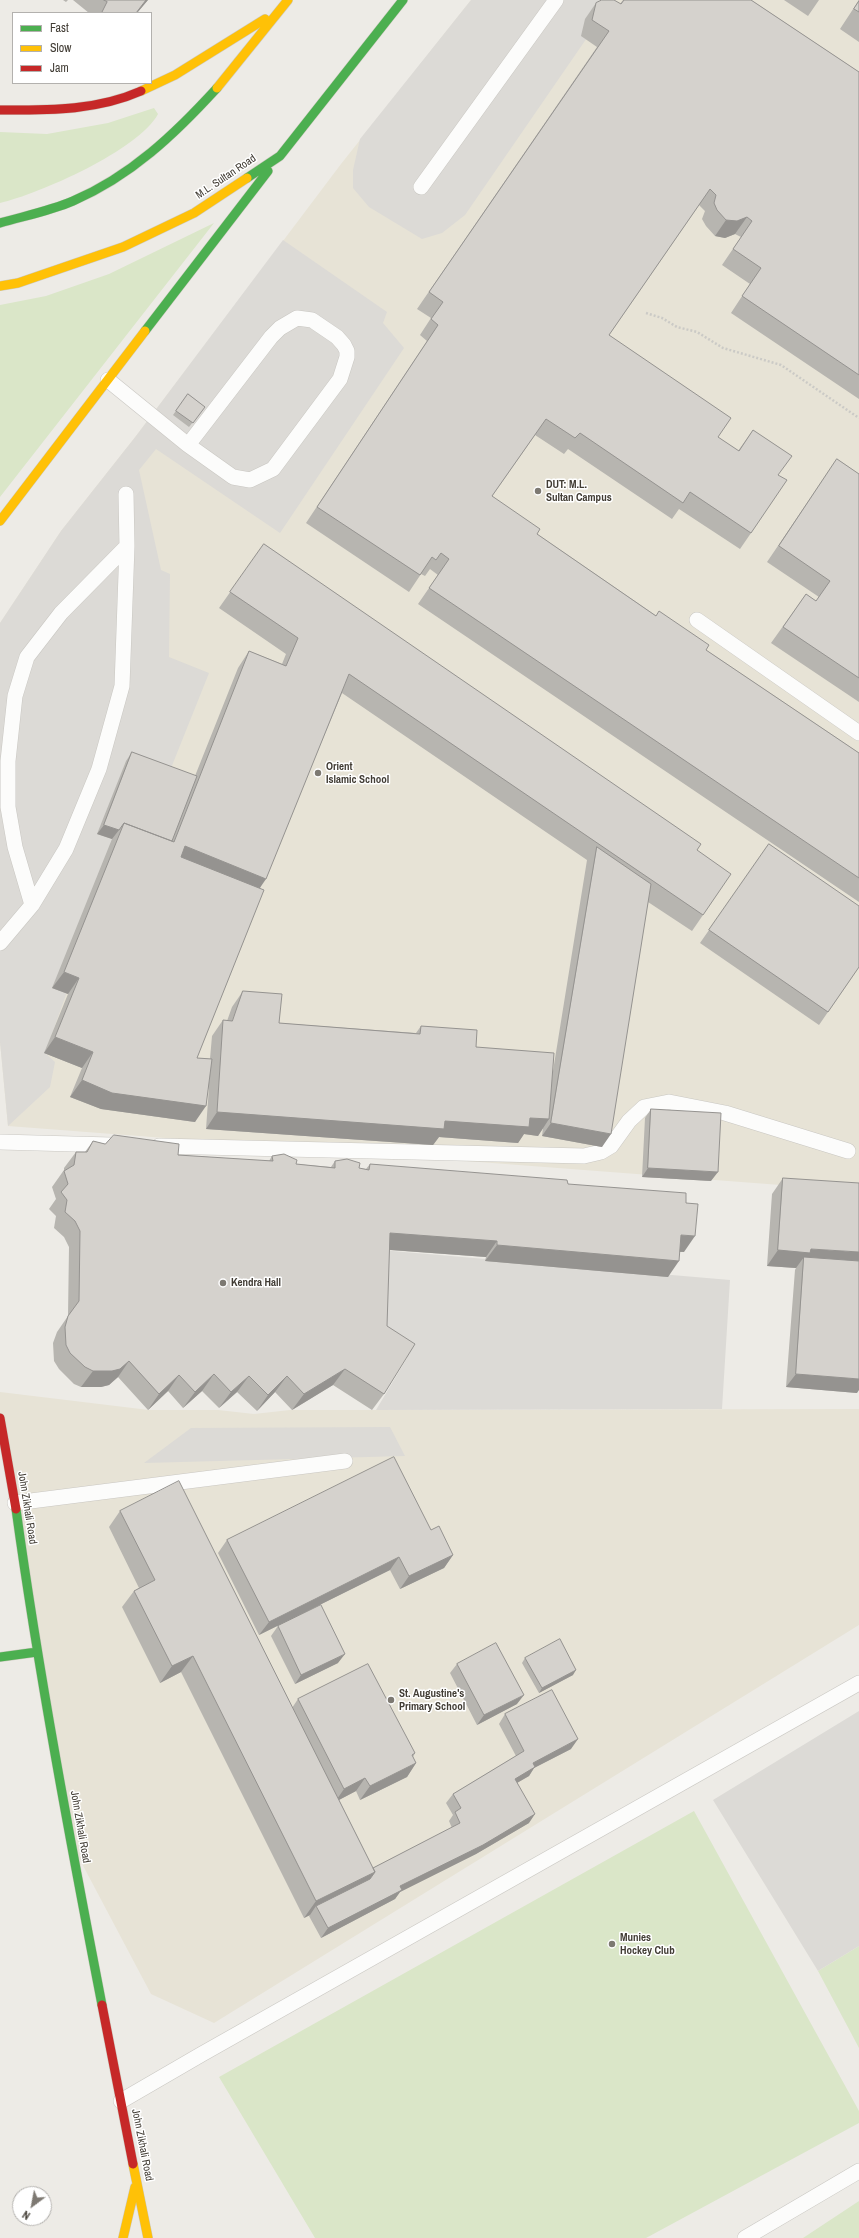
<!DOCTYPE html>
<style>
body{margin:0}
#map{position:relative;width:859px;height:2238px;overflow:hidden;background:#edebe6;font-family:"Archivo Narrow",sans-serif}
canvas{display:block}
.legend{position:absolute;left:12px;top:12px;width:140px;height:72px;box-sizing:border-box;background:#fff;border:1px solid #b3b1ae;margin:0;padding:5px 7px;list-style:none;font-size:12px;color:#413c34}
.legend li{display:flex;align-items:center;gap:8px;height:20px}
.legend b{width:20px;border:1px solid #b3b1ae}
.north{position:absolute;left:12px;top:2186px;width:40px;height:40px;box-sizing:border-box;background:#fff;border:1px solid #b3b1ae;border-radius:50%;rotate:212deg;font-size:11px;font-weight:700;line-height:16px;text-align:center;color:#413c34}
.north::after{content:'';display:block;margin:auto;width:14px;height:18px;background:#7d7972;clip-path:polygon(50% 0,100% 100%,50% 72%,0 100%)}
</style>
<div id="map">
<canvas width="859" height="2238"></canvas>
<ul class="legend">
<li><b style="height:5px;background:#4caf50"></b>Fast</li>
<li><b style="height:5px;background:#ffc107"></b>Slow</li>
<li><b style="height:5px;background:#c62828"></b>Jam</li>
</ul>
<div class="north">N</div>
</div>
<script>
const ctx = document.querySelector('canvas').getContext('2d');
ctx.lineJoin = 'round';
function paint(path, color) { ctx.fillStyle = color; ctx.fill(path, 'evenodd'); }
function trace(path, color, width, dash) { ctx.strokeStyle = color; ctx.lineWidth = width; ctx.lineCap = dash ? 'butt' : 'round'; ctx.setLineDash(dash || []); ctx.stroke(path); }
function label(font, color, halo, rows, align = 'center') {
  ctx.font = font + ' "Archivo Narrow",sans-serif'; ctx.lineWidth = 3; ctx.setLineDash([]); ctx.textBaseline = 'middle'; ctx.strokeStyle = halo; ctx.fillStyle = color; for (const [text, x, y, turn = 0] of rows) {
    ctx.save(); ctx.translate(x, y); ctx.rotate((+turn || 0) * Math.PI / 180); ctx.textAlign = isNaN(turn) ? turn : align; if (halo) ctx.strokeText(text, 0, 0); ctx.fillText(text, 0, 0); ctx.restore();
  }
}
paint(new Path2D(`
 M 471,0 L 859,0 L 859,1191 L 8,1126 L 0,1042 L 0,623 L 61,531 L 136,436 L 341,164 Z
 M 0,1392 L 149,1410 L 218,1410 L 254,1414 L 290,1410 L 376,1410 L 859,1409 L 859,1625 L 214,2023 L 151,1994 L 70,1841 L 0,1418 Z`), '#e7e3d6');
paint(new Path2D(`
 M 154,108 L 158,114 C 139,150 39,194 0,203 L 0,132 L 47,134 L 108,123 Z
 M 214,223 L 0,497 L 0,305 L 46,296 L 109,274 Z
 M 694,1811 L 859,2111 L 859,2123 L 646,2238 L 315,2238 L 219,2077 Z
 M 859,1946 L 859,2048 L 818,1971 Z
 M 859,2201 L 859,2238 L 803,2238 Z`), '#dae6c8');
paint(new Path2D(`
 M 471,0 L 613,0 L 465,215 L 442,233 L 422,239 L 369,207 L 353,188 L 353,170 L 360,139 Z
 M 283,240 L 387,312 L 383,323 L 404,348 L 280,533 L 156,449 L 139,470 L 161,570 L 170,574 L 169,657 L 209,673 L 167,778 L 125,763 L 102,834 L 113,840 L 67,992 L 45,1053 L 55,1062 L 50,1087 L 8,1126 L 0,1042 L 0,623 L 61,531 L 136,436 Z
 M 381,1250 L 730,1280 L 722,1409 L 376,1410 L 407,1358 L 377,1341 Z
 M 390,1427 L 405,1456 L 144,1463 L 191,1428 Z
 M 859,1711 L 859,1946 L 818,1971 L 713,1800 Z`), '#dcdad6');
const lane = new Path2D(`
 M 421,187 L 556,0
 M 297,318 L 312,320 L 337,337 L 344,345 L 347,351 L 347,357 L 340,379 L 273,469 L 250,480 L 233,477 L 188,445 L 271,337 L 280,328 Z
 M 108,380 L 188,445
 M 697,620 L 859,733
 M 32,905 L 15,847 L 8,807 L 8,761 L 15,696 L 27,657 L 61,613 L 127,546
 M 0,943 L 32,905 L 66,849 L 99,769 L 122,686 L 127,546 L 126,494
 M 0,1142 L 111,1145
 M 159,1146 L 584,1156 L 601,1152 L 611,1146 L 629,1121 L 644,1107 L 669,1102 L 725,1113 L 848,1151
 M 15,1503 L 345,1461
 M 121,2101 L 202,2054 L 859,1683
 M 745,2238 L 859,2171`);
const fast = new Path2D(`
 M 247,178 L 280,156 L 403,0
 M 0,223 C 24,216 50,211 73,201 C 131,176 175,134 217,88
 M 145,331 L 268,171
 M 16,1509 C 39,1675 70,1840 102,2005
 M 0,1657 L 37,1652`);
const slow = new Path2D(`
 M 217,88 L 288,0
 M 141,91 L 175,75 L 265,19
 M 0,286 L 18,283 L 123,247 L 194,213 L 247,178
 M 0,521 L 145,331
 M 133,2164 L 148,2238
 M 123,2238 L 135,2187`);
const jam = new Path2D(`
 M 0,110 C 48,110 96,111 141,91
 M 0,1418 L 16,1509
 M 102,2005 L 133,2164`);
trace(lane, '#c9c7c2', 16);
trace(fast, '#cbc8be', 10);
trace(slow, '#cbc8be', 10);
trace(jam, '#cbc8be', 10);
trace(new Path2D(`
 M 646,313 L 662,318 L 677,327 L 697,332 L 723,348 L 781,365 L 859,418`), '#cbcac6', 2.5, [2, 2]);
trace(lane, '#fcfcfb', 15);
trace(fast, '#4caf50', 9);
trace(slow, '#ffc107', 9);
trace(jam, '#c62828', 9);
paint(new Path2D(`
 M 63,0 L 68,0 L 66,2 Z
 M 73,0 L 148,0 L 137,13 L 89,13 Z
 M 623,0 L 751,0 L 859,72 L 859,399 L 731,313 L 750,284 L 722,265 L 741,237 L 735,234 L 725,238 L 715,236 L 706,226 L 702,219 L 705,211 L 699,205 L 609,335 L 718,437 L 738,451 L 753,430 L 778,475 L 751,533 L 740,549 L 679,509 L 672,519 L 568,449 L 564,454 L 535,435 L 492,496 L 537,534 L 706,650 L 859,753 L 859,902 L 418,604 L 438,575 L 430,569 L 425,576 L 421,574 L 409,592 L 306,523 L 427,341 L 420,335 L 431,318 L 417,309 L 597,47 L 581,36 L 585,19 L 596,3 L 620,4 Z
 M 784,0 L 819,0 L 808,16 Z
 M 859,0 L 859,42 L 840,29 Z
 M 188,394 L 205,407 L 189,427 L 173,415 Z
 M 837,459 L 859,474 L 859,702 L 771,643 L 806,594 L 816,601 L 819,597 L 767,562 Z
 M 264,544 L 697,850 L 703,915 L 692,931 L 648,902 L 602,1147 L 542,1136 L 543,1128 L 538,1136 L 524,1134 L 518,1143 L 439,1137 L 433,1145 L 206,1129 L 209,1087 L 195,1122 L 101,1109 L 70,1097 L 82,1068 L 44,1053 L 68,994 L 52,988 L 112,839 L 97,834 L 126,761 L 132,752 L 195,776 L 238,668 L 249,651 L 282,664 L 286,654 L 219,608 ZM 342,693 L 587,860 L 553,1071 L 476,1047 L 421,1026 L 416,1033 L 279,1023 L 243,991 L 232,1007 L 227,1021 L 223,1020 L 212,1036 L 210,1059 L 197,1058 L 260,888 Z
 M 769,844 L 859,967 L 819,1025 L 700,943 Z
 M 651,1109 L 711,1181 L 642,1177 L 645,1118 Z
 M 93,1141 L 105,1144 L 178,1155 L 269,1161 L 272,1156 L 296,1164 L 331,1167 L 335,1161 L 359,1168 L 366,1169 L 370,1164 L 568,1184 L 684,1252 L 680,1252 L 668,1277 L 485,1261 L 486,1257 L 389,1250 L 384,1394 L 372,1410 L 333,1385 L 292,1410 L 275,1392 L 257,1411 L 237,1392 L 219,1408 L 202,1391 L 183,1408 L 168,1391 L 148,1410 L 118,1377 L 109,1385 L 101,1387 L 81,1387 L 74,1384 L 59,1369 L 54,1361 L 53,1343 L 57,1332 L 68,1316 L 69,1247 L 64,1237 L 54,1228 L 56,1216 L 49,1209 L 56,1199 L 52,1187 L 64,1170 L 64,1168 L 76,1152 L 85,1152 Z
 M 783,1178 L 857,1393 L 786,1387 L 795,1270 L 796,1268 L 767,1266 L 772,1194 Z
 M 120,1511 L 292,1708 L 298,1699 L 415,1753 L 413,1757 L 416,1763 L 407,1777 L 360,1800 L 356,1791 L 339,1800 L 373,1868 L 452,1828 L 449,1821 L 453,1815 L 446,1803 L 453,1794 L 516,1756 L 499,1724 L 505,1714 L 571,1749 L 534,1768 L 529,1776 L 517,1783 L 529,1823 L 476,1854 L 400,1892 L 395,1899 L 321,1938 L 309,1916 L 310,1915 L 304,1918 L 181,1672 L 160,1683 L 122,1607 L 134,1591 L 139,1588 L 109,1527 Z
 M 431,1530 L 453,1555 L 444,1568 L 400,1589 L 390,1570 L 259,1635 L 218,1553 L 227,1540 Z
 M 278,1626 L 338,1663 L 295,1684 L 271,1636 Z
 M 525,1658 L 573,1675 L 539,1693 L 522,1663 Z
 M 457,1664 L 517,1704 L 477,1725 L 450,1673 Z`), '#b7b5b0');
paint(new Path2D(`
 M 146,0 L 148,0 L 137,13 L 136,13 Z
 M 747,217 L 735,234 L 725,238 L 715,236 L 726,220 Z
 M 104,825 L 119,830 L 112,839 L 97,834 Z
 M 185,846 L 266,879 L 255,895 L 174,862 Z
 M 64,972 L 79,978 L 68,994 L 52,988 Z
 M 55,1037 L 93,1052 L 82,1068 L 44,1053 Z
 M 82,1080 L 206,1106 L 195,1122 L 101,1109 L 70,1097 Z
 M 217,1112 L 445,1121 L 530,1118 L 549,1119 L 538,1136 L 524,1134 L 518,1143 L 439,1137 L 433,1145 L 206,1129 Z
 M 551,1123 L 611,1134 L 602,1147 L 542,1136 Z
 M 648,1168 L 718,1172 L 711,1181 L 642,1177 Z
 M 390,1233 L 497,1241 L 486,1257 L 378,1249 Z
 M 681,1235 L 695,1236 L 684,1252 L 670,1251 Z
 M 497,1245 L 679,1261 L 668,1277 L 485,1261 Z
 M 811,1249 L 859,1252 L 859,1268 L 804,1257 L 796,1268 L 767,1266 L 778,1250 Z
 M 129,1361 L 118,1377 L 109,1385 L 101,1387 L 81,1387 L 93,1371 Z
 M 345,1369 L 333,1385 L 292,1410 L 304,1394 Z
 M 214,1374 L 202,1391 L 183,1408 L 195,1392 Z
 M 796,1374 L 859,1379 L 859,1390 L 857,1393 L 786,1387 Z
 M 179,1375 L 168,1391 L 148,1410 L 159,1394 Z
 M 249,1376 L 237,1392 L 219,1408 L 231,1392 Z
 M 287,1376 L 275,1392 L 257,1411 L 268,1395 Z
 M 453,1555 L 444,1568 L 400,1589 L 409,1576 Z
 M 399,1557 L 390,1570 L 259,1635 L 269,1622 Z
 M 345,1654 L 338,1663 L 295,1684 L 301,1675 Z
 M 193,1656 L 181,1672 L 160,1683 L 172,1666 Z
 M 576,1670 L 573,1675 L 539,1693 L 542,1688 Z
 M 524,1695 L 517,1704 L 477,1725 L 484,1715 Z
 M 578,1739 L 571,1749 L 534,1768 L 529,1776 L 508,1788 L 515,1779 L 533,1763 Z
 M 416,1763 L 407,1777 L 360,1800 L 370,1786 Z
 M 365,1778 L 356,1791 L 335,1802 L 344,1789 Z
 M 535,1814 L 529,1823 L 476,1854 L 400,1892 L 395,1899 L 321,1938 L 328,1928 L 400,1886 Z
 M 375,1872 L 364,1888 L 316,1906 L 310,1915 L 304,1918 L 316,1901 Z`), '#959390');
const building = new Path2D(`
 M 104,0 L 146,0 L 136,13 L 103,13 L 102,12 L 107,2 Z
 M 602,0 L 614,0 L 621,4 L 624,0 L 751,0 L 859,72 L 859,375 L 742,296 L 761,268 L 733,249 L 752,221 L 747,217 L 737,221 L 726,220 L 717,210 L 714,203 L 716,195 L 710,189 L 609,335 L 731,418 L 718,437 L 739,451 L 753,430 L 792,456 L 778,475 L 787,480 L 751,533 L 690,492 L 683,503 L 580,433 L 575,438 L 546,419 L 492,496 L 540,529 L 537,534 L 656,616 L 659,611 L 709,645 L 706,650 L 859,753 L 859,878 L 429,588 L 449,559 L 441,553 L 436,560 L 432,557 L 420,575 L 317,507 L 438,325 L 431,319 L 443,302 L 429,292 L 609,31 L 592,20 L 596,3 Z
 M 859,1 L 859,12 L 854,9 Z
 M 188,394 L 205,407 L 193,423 L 176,411 Z
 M 837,459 L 859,474 L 859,678 L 783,627 L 806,594 L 816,601 L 830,581 L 779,546 Z
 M 264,544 L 701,844 L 697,850 L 731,874 L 703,915 L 349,674 L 266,879 L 185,846 L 181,857 L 264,890 L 197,1058 L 212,1059 L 206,1106 L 112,1093 L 82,1080 L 93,1052 L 55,1037 L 79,978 L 64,972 L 124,823 L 174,842 L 249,651 L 286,666 L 298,638 L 230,592 Z
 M 132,752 L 197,776 L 172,841 L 124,823 L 119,830 L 104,825 Z
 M 769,844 L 859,906 L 859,967 L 828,1012 L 709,930 Z
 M 597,847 L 651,884 L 611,1134 L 551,1123 Z
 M 243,991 L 282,994 L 279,1023 L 420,1034 L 421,1026 L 477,1030 L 476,1047 L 554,1053 L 549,1119 L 530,1118 L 529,1127 L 445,1121 L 444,1129 L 217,1112 L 223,1020 L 232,1021 Z
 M 651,1109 L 721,1113 L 718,1172 L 648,1168 Z
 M 114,1135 L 179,1144 L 178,1155 L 273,1161 L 272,1156 L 284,1154 L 297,1160 L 296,1164 L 335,1168 L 335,1161 L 347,1159 L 360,1163 L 359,1168 L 369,1170 L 370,1164 L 567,1180 L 568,1184 L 686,1193 L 686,1203 L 698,1204 L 695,1236 L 681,1235 L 679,1261 L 497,1245 L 497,1241 L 390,1233 L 387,1326 L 415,1344 L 384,1394 L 345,1369 L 304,1394 L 287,1376 L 268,1395 L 249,1376 L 231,1392 L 214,1374 L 195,1392 L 179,1375 L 159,1394 L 129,1361 L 120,1369 L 112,1371 L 93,1371 L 85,1367 L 70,1353 L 66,1345 L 65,1327 L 68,1316 L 79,1301 L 80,1231 L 75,1221 L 65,1212 L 67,1200 L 61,1192 L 68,1184 L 64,1171 L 74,1165 L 76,1152 L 87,1152 L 93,1141 L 105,1144 Z
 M 783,1178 L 859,1183 L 859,1252 L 811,1249 L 810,1253 L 778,1250 Z
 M 804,1257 L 859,1261 L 859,1379 L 796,1374 Z
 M 394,1457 L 431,1530 L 439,1526 L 453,1555 L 409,1576 L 399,1557 L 269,1622 L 227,1540 Z
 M 179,1481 L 375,1872 L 316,1901 L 193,1656 L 172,1666 L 134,1591 L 155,1580 L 120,1511 Z
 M 321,1605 L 345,1654 L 301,1675 L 278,1626 Z
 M 560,1639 L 576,1670 L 542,1688 L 525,1658 Z
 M 496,1643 L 524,1695 L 484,1715 L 457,1664 Z
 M 368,1664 L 415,1753 L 412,1755 L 416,1763 L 370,1786 L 365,1778 L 344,1789 L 298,1699 Z
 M 552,1690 L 578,1739 L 533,1763 L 535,1767 L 515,1779 L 535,1814 L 483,1845 L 400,1886 L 402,1890 L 328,1928 L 316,1906 L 370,1879 L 375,1872 L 373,1868 L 460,1823 L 455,1812 L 461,1808 L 453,1794 L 524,1751 L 505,1714 Z`);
paint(building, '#d5d2cd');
trace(building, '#959390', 1);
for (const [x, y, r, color] of [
 [538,491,4,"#7d7972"],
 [318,773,4,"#7d7972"],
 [223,1283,4,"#7d7972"],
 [391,1700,4,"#7d7972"],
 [612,1944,4,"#7d7972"]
]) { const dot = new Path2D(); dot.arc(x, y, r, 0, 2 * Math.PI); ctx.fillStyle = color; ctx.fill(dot); trace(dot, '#fff', 1.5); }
label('11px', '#413c34', '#fff', [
 ["M.L. Sultan Road",226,177,-34],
 ["John Zikhali Road",27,1508,81],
 ["John Zikhali Road",80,1827,80],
 ["John Zikhali Road",142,2145,79]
]);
label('bold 11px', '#413c34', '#fff', [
 ["DUT: M.L.",546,485],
 ["Sultan Campus",546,498],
 ["Orient",326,767],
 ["Islamic School",326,780],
 ["Kendra Hall",231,1283],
 ["St. Augustine's",399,1694],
 ["Primary School",399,1707],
 ["Munies",620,1938],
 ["Hockey Club",620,1951]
], 'left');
</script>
